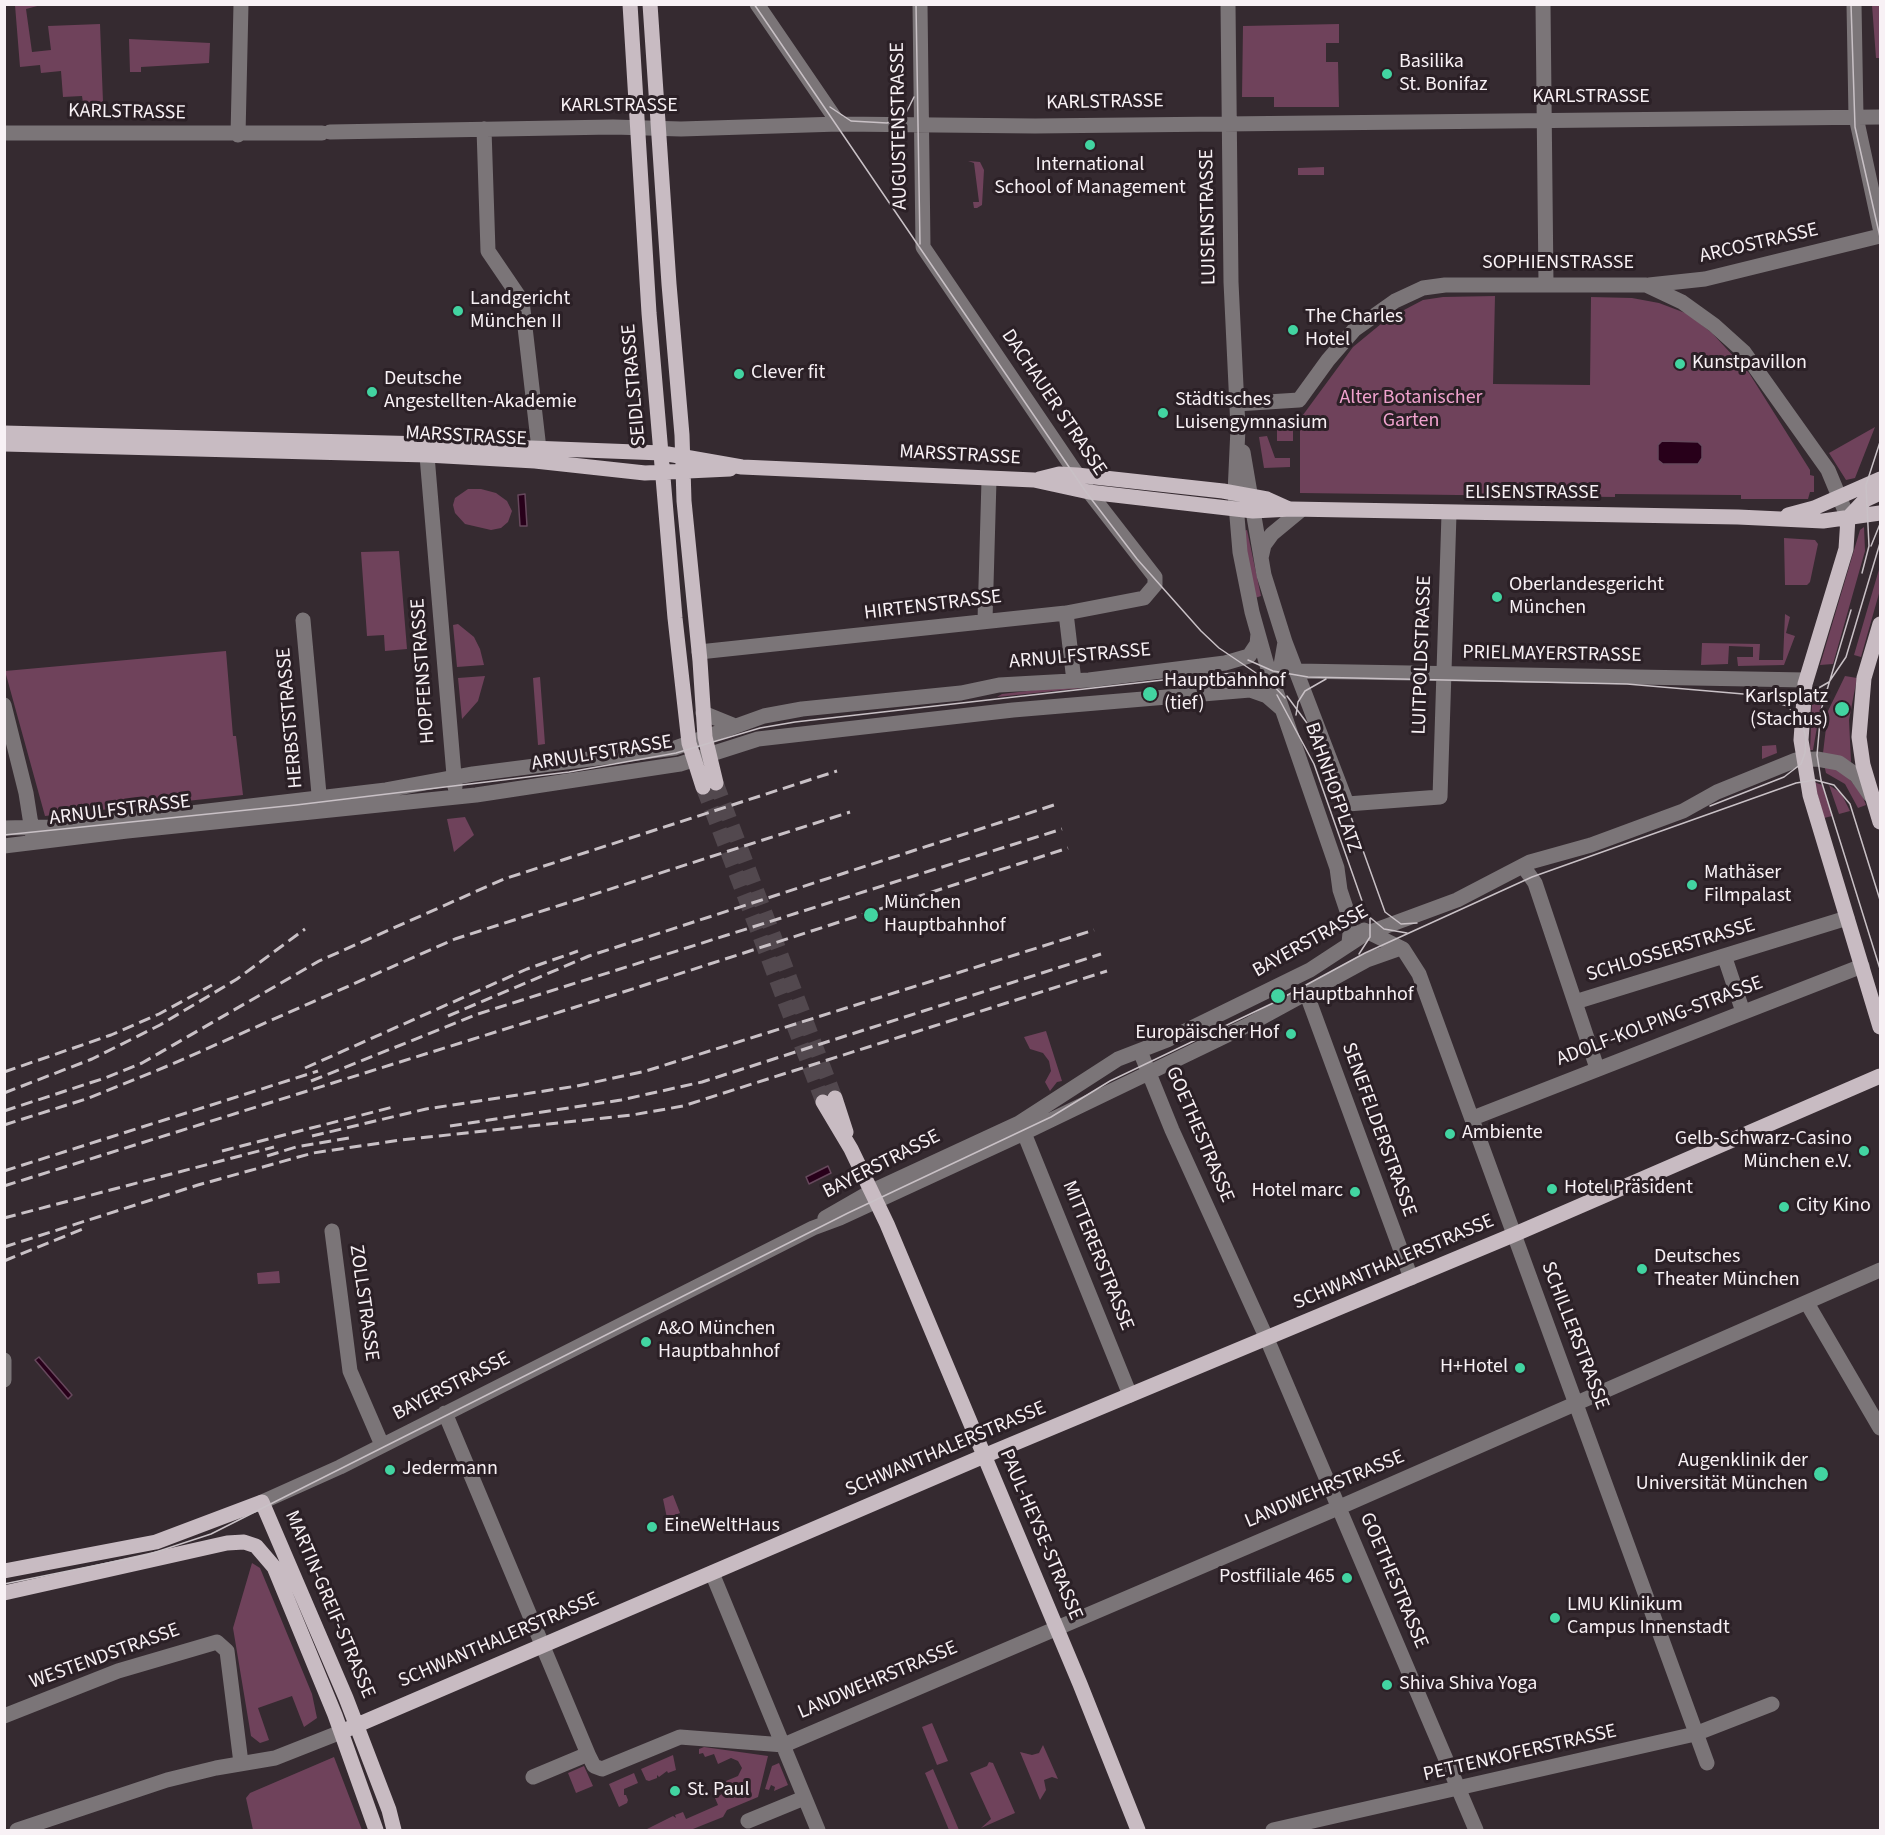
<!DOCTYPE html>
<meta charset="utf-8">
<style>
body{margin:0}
#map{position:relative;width:1885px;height:1835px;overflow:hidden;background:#352a30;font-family:"Source Sans 3",sans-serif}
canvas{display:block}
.frame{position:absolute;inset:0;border:6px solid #f8f1f5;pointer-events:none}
</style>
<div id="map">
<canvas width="1885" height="1835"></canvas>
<div class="frame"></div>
</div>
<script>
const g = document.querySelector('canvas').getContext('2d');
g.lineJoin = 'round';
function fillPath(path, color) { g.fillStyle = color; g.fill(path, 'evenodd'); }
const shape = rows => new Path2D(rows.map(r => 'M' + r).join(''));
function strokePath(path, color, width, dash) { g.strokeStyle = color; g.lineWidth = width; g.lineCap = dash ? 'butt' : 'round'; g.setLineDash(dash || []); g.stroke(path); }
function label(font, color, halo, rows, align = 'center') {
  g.font = font + ' "Source Sans 3",sans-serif'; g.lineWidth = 6; g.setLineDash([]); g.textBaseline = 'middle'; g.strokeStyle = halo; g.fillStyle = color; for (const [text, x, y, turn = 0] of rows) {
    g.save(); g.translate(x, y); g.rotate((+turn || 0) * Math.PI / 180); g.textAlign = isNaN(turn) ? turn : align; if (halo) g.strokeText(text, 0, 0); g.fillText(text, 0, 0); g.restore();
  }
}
fillPath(shape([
 [15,5,41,5,26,9,32,52,51,50,48,26,100,24,103,102,83,103,82,96,63,97,61,71,41,73,40,65,20,67],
 [1872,5,1880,5,1880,58,1876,58],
 [1339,24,1339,43,1326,43,1326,62,1338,62,1339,107,1274,107,1274,97,1242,97,1243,26],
 [129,39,210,43,209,63,141,67,141,72,130,72],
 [968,161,980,162,984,170,982,205,977,208,974,208,973,202,979,202,974,163],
 [1324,167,1324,175,1298,175,1298,168],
 [1495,296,1493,384,1590,385,1591,297,1632,298,1659,303,1688,314,1712,333,1749,373,1810,470,1810,475,1814,476,1814,492,1810,492,1808,499,1741,499,1741,495,1735,495,1615,494,1615,497,1300,493,1300,419,1353,347,1387,319,1423,300,1443,297],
 [1277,427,1293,427,1293,441,1277,441],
 [1875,427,1855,478,1846,480,1829,453],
 [1267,436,1275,458,1290,458,1290,467,1264,468,1259,437],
 [468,489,481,489,496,493,507,501,512,511,508,522,501,528,491,530,465,524,455,513,453,505,455,498],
 [1864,527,1865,551,1833,664,1820,665,1860,530],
 [1247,530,1261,596,1255,598,1243,531],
 [1784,538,1815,540,1818,544,1810,582,1807,585,1785,585],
 [399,551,407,649,385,651,384,635,367,636,361,552],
 [1880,566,1880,590,1861,657,1854,655],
 [1785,614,1790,617,1786,633,1795,636,1784,665,1738,666,1737,657,1753,657,1753,647,1729,646,1728,664,1701,665,1702,643,1760,644,1759,660,1783,660],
 [458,624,474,637,480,649,484,665,457,667,453,625],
 [226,651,233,736,236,736,243,795,45,816,5,671],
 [485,676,478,701,462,719,458,678],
 [1845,676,1857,678,1849,720,1851,762,1823,753,1828,711],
 [540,677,545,744,538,745,533,678],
 [1069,686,1083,688,997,697,1002,694],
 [1822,698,1813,750,1810,750,1812,703],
 [1776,745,1777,753,1762,759,1762,746],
 [1824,764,1844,772,1862,795,1866,805,1858,808,1845,784,1826,773],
 [1814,782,1822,785,1832,816,1824,818],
 [1829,785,1841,793,1850,811,1839,814],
 [465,817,474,835,454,852,447,819],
 [1046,1031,1062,1081,1057,1082,1050,1091,1045,1082,1051,1071,1049,1061,1043,1053,1030,1049,1024,1037],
 [279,1271,280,1283,258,1284,257,1273],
 [673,1495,680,1513,667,1518,663,1499],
 [252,1563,260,1568,312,1694,317,1718,304,1727,292,1696,258,1708,269,1740,260,1743,251,1736,233,1628],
 [932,1723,948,1761,937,1765,922,1727],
 [1043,1745,1058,1779,1052,1777,1044,1780,1046,1790,1040,1800,1020,1752,1032,1755,1039,1753],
 [704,1747,768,1756,758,1797,727,1810,723,1817,693,1829,645,1830,673,1816,676,1818,675,1815,683,1812,686,1819,718,1805,715,1798,724,1793,728,1786,726,1781,738,1776,742,1768,738,1761,731,1758,718,1764,714,1754,705,1757,703,1753,699,1754,699,1749],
 [673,1755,676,1770,668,1773,667,1771,659,1777,657,1775,657,1778,649,1781,646,1780,641,1769],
 [334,1757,362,1830,253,1830,246,1798,250,1793],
 [989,1762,993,1763,1015,1813,981,1828,991,1819,970,1773,987,1766],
 [779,1763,788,1785,774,1791,775,1787,771,1785,769,1790,765,1789,772,1766],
 [584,1766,593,1786,576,1793,568,1773],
 [933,1769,959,1830,949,1830,925,1773],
 [634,1773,638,1783,624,1789,624,1795,626,1795,628,1800,627,1803,619,1807,609,1784]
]), '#6f425b');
const water = shape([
 [1662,441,1698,442,1702,446,1702,458,1698,464,1663,464,1658,460,1658,445,1662,441],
 [525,494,527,526,520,526,518,495,525,494],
 [828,1166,831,1173,809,1184,806,1177,828,1166],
 [39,1357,72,1395,68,1399,35,1360,39,1357]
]);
fillPath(water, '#28001a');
strokePath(water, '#66485c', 1.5);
strokePath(shape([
 [716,783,835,1098],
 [703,787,823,1102]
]), '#52484e', 15, [15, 8]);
strokePath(shape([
 [757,4,839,124],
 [1228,4,1231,282,1238,428,1235,493,1240,552,1252,612,1266,662,1337,868,1340,890,1351,923,1349,943],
 [1543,4,1546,284],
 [1854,4,1856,117,1880,228],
 [484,129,488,251,522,301,539,449],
 [330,132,613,127,681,129,839,124,1035,126,1880,117],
 [4,133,322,133],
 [238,135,241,4],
 [1649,285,1705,279,1880,236],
 [1236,404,1299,400,1328,360,1354,330,1395,301,1423,288,1445,285,1646,285,1682,302,1714,325,1744,352,1828,470,1848,518],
 [426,444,455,787],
 [1243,452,1264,575,1285,642,1347,804,1440,797,1449,514],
 [1261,558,1264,545,1272,534,1301,510],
 [1066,613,1074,681],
 [303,620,320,805],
 [985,620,989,480],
 [699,652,1066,613,1144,598,1155,585,1155,577,1089,492,923,247,920,4],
 [1200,666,1207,675,1203,694],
 [1297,671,1806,680],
 [1266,683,1280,671,1285,642],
 [4,705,26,793,33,837],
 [703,713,735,726],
 [4,828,50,827,165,816,386,790,473,774,675,748,764,716,802,709,961,693,999,685,1089,680,1225,663,1249,656,1257,644,1258,634],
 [4,846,127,831,476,795,680,764,758,739,1013,710,1250,690,1267,696,1282,709],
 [1523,866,1535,883,1597,1068],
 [1364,930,1403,949,1419,974,1707,1763],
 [1725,958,1743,1012],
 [1307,995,1411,1278],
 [1575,1002,1847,918],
 [1140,1051,1172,1130,1267,1339,1476,1830],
 [1473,1118,1862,966],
 [1024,1133,1130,1395],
 [825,1218,872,1191,1019,1123,1118,1059,1167,1040,1310,970,1365,934,1457,900,1530,862,1591,845,1683,811,1717,792,1796,760,1817,759,1839,763,1856,775,1870,795],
 [332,1231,350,1371,382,1445],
 [1807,1303,1880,1428],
 [4,1360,4,1380],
 [445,1413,588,1754,594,1766,602,1769,680,1737,784,1745,1340,1507,1880,1270],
 [262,1502,340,1467,813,1228,840,1218,1024,1133,1248,1025,1367,960,1401,948],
 [712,1573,818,1830],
 [4,1716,118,1671,217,1642,227,1651,241,1763],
 [533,1777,588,1754],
 [748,1821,804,1798],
 [17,1830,167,1780,216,1768,275,1758,341,1732],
 [1273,1830,1695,1734,1772,1704]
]), '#7b7578', 15);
strokePath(shape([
 [630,4,649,313,675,618,689,743,703,787],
 [650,4,669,284,682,435,684,501,700,661,705,737,716,783],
 [4,433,426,444,662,453,742,467,1034,480,1089,492,1253,511,1291,509,1738,517,1823,521,1880,513],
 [4,444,427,455,535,461,645,473,730,469],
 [1039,479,1059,474,1077,475,1223,491,1267,499,1287,508],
 [1788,515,1814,508,1880,479],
 [1848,518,1846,549,1805,684,1801,740,1810,795,1880,1027],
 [1848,518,1865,500,1880,493],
 [1880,624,1864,678,1859,737,1863,765,1880,822],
 [835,1098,846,1132],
 [823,1102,851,1149,887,1224,1080,1684,1138,1830],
 [4,1571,156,1542,262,1502,346,1698,389,1810,394,1830],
 [4,1593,227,1543,244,1542,256,1546,274,1567,335,1715,376,1830],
 [341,1732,984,1456,1513,1235,1880,1076]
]), '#c8bbc2', 15);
strokePath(shape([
 [754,4,1086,492,1137,559,1201,631,1219,648,1256,673],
 [916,4,920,244],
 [1851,4,1855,127,1880,237],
 [830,107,851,121,887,123,905,115,914,97],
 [1871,546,1880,524],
 [1862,573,1869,546,1866,485,1880,442],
 [1851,610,1821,710,1817,755,1821,780,1880,969],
 [1248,660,1273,671,1308,677,1627,684,1790,698,1803,697,1829,682,1846,657,1880,543],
 [1277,695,1314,764,1367,915,1384,929,1407,933],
 [1287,696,1318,738,1331,761,1385,912,1401,924,1417,923],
 [1296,715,1298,702,1305,691,1326,679],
 [1710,806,1784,777,1801,764,1805,753,1806,738,1801,719,1787,706,1772,701],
 [4,835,296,805,569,772,676,753,760,728,795,722,1207,675,1236,673,1255,676,1272,684,1285,698],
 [1359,954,1370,937,1370,916],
 [4,1584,147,1555,211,1534,848,1213,1051,1117,1110,1081,1271,1004,1365,953,1532,877,1796,783,1815,780,1834,785,1850,804,1880,900]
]), '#c9c1c6', 1.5);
strokePath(shape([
 [448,1016,589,956,1054,805],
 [305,1068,527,969,578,951],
 [4,1072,111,1035,159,1014,212,985],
 [311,1081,478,1014,1062,829],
 [4,1093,92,1059,160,1025,237,979,305,929],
 [4,1111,105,1078,142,1063,319,961,504,879,837,771],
 [4,1125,89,1098,170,1065,455,939,850,812],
 [450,1126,621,1100,702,1082,1101,954],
 [312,1136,426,1109,577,1086,646,1071,1094,930],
 [222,1151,393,1107],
 [267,1156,296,1147,349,1138],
 [4,1171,318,1071],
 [4,1186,617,994,1068,848],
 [4,1218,274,1147],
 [4,1247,198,1185,313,1153,401,1140,632,1115,683,1106,1107,971],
 [4,1261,85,1228]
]), '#c9c1c6', 3, [12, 6]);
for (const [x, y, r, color] of [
 [1387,74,6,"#42d4a1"],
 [1090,145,6,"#42d4a1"],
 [458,311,6,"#42d4a1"],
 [1293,330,6,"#42d4a1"],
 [1680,364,6,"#42d4a1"],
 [739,374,6,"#42d4a1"],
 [372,392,6,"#42d4a1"],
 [1163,413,6,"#42d4a1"],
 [1497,597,6,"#42d4a1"],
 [1150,694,8,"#42d4a1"],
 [1842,709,8,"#42d4a1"],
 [1692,885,6,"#42d4a1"],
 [871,915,8,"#42d4a1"],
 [1278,996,8,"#42d4a1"],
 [1291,1034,6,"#42d4a1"],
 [1450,1134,6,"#42d4a1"],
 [1864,1151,6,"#42d4a1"],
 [1552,1189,6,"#42d4a1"],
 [1355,1192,6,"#42d4a1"],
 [1784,1207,6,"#42d4a1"],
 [1642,1269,6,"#42d4a1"],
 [646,1342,6,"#42d4a1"],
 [1520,1368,6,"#42d4a1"],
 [390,1470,6,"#42d4a1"],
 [1821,1474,8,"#42d4a1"],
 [652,1527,6,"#42d4a1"],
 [1347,1578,6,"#42d4a1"],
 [1555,1618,6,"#42d4a1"],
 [1387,1685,6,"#42d4a1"],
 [675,1791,6,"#42d4a1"]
]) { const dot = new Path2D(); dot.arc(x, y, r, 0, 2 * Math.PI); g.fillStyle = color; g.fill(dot); strokePath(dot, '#2b2026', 2); }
label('20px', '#f8f1f5', '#2b2026', [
 ["Basilika",1399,63],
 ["St. Bonifaz",1399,86],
 ["International",1090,166,"center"],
 ["School of Management",1090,189,"center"],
 ["Landgericht",470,300],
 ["München II",470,323],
 ["The Charles",1305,318],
 ["Hotel",1305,341],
 ["Kunstpavillon",1692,364],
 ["Clever fit",751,374],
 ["Deutsche",384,380],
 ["Angestellten-Akademie",384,403],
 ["Städtisches",1175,401],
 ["Luisengymnasium",1175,424],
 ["Oberlandesgericht",1509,586],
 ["München",1509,609],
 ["Hauptbahnhof",1164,682],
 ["(tief)",1164,705],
 ["Karlsplatz",1828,698,"right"],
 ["(Stachus)",1828,721,"right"],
 ["Mathäser",1704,874],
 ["Filmpalast",1704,897],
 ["München",884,904],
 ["Hauptbahnhof",884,927],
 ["Hauptbahnhof",1292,996],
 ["Europäischer Hof",1279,1034,"right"],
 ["Ambiente",1462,1134],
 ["Gelb-Schwarz-Casino",1852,1140,"right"],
 ["München e.V.",1852,1163,"right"],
 ["Hotel Präsident",1564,1189],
 ["Hotel marc",1343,1192,"right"],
 ["City Kino",1796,1207],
 ["Deutsches",1654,1258],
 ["Theater München",1654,1281],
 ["A&O München",658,1330],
 ["Hauptbahnhof",658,1353],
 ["H+Hotel",1508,1368,"right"],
 ["Augenklinik der",1808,1462,"right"],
 ["Universität München",1808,1485,"right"],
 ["Jedermann",402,1470],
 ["EineWeltHaus",664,1527],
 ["Postfiliale 465",1335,1578,"right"],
 ["LMU Klinikum",1567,1606],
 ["Campus Innenstadt",1567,1629],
 ["Shiva Shiva Yoga",1399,1685],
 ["St. Paul",687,1791]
], 'left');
label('20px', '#f8f1f5', '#2b2026', [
 ["KARLSTRASSE",1591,98],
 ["KARLSTRASSE",1105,103,-1],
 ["KARLSTRASSE",619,107],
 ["KARLSTRASSE",127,113,1],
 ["AUGUSTENSTRASSE",900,126,-91],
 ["LUISENSTRASSE",1209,217,-91],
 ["ARCOSTRASSE",1759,244,-13],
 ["SOPHIENSTRASSE",1558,264],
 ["SEIDLSTRASSE",635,385,-95],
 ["DACHAUER STRASSE",1053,403,56],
 ["MARSSTRASSE",466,437,3],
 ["MARSSTRASSE",960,456,3],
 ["ELISENSTRASSE",1532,494],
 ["HIRTENSTRASSE",933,606,-7],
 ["LUITPOLDSTRASSE",1423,655,-88],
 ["PRIELMAYERSTRASSE",1552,655,1],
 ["ARNULFSTRASSE",1080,657,-5],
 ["HOPFENSTRASSE",424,671,-94],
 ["HERBSTSTRASSE",291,718,-95],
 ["ARNULFSTRASSE",602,754,-9],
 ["BAHNHOFPLATZ",1332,788,71],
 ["ARNULFSTRASSE",120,811,-7],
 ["BAYERSTRASSE",1311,942,-29],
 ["SCHLOSSERSTRASSE",1671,951,-17],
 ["ADOLF-KOLPING-STRASSE",1660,1022,-21],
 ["SENEFELDERSTRASSE",1378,1130,70],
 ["GOETHESTRASSE",1199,1135,67],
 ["BAYERSTRASSE",882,1165,-27],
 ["MITTERERSTRASSE",1097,1256,68],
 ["SCHWANTHALERSTRASSE",1394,1263,-23],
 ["ZOLLSTRASSE",363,1303,82],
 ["SCHILLERSTRASSE",1574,1336,69],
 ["BAYERSTRASSE",452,1387,-27],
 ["SCHWANTHALERSTRASSE",946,1450,-23],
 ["LANDWEHRSTRASSE",1325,1490,-23],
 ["PAUL-HEYSE-STRASSE",1040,1535,67],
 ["GOETHESTRASSE",1393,1581,67],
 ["MARTIN-GREIF-STRASSE",329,1605,67],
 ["SCHWANTHALERSTRASSE",499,1641,-23],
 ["WESTENDSTRASSE",105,1657,-20],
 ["LANDWEHRSTRASSE",878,1681,-23],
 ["PETTENKOFERSTRASSE",1520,1754,-13]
]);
label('20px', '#f0a2ce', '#2b2026', [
 ["Alter Botanischer",1411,399],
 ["Garten",1411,422]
]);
</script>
